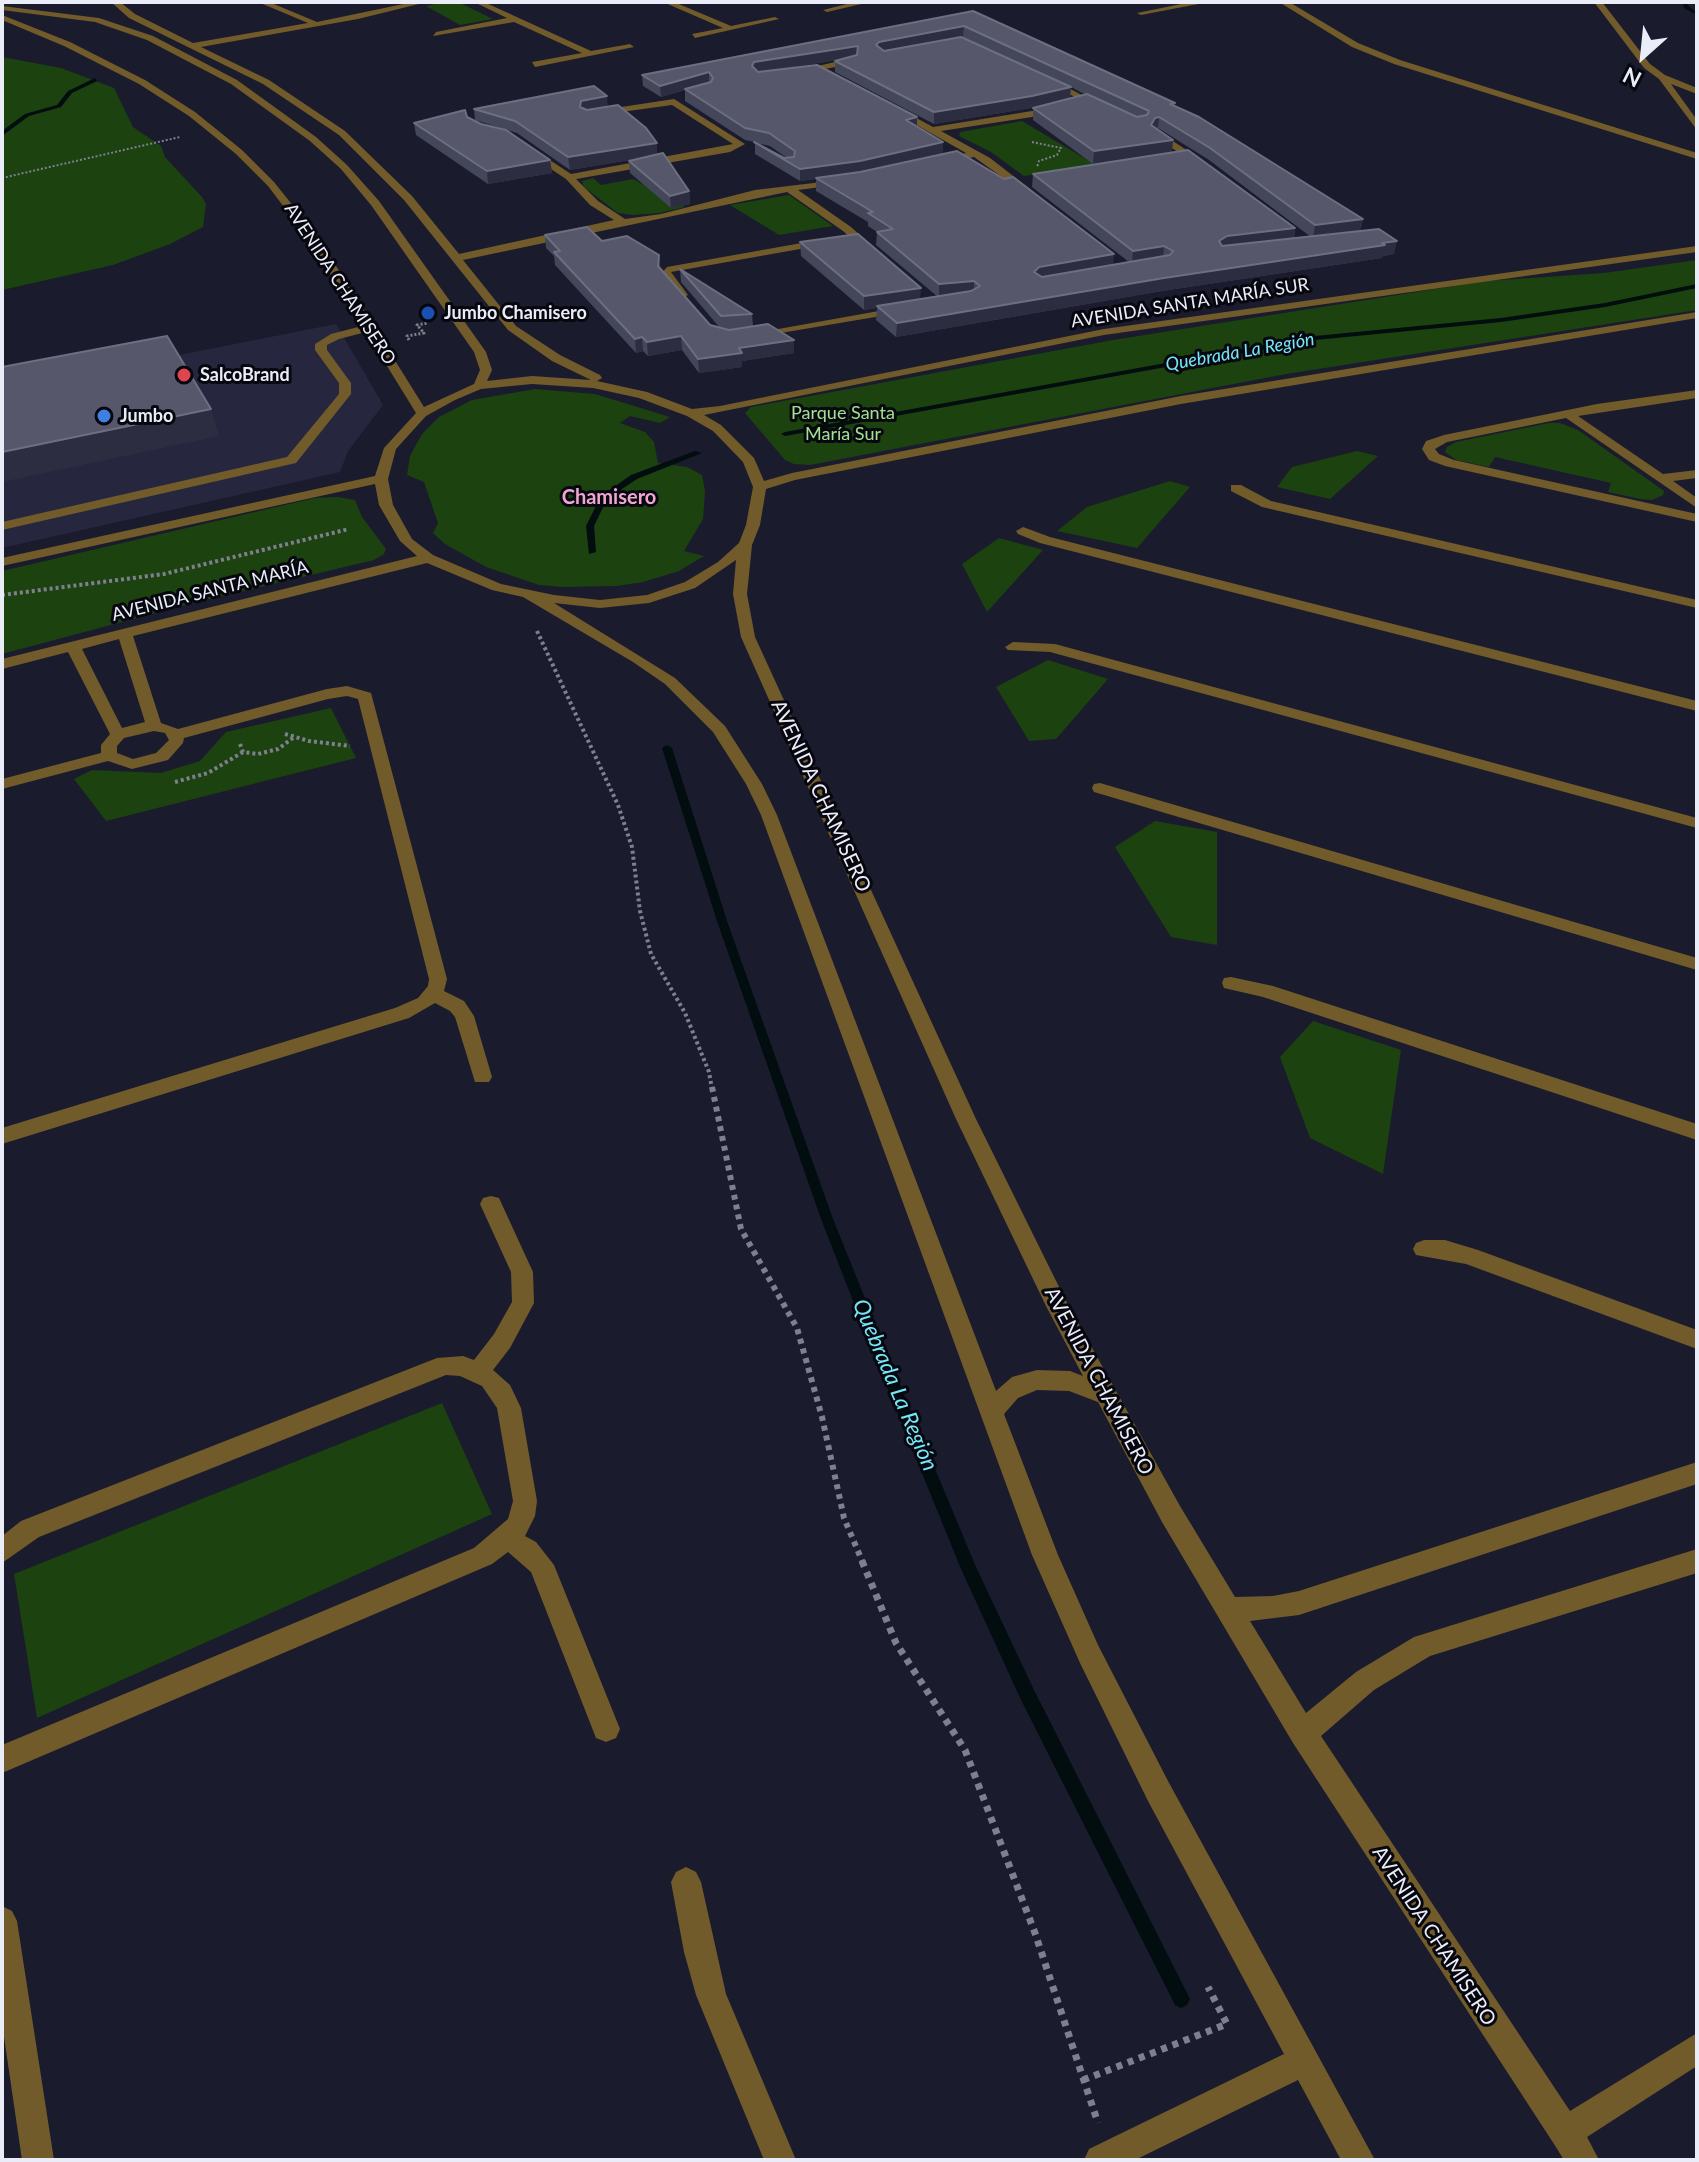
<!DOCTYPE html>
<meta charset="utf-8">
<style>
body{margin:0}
#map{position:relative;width:1699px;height:2162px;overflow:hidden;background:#1b1b2e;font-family:Lato,sans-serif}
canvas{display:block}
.frame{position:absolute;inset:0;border:4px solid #eaecf8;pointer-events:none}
.north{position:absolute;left:1603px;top:16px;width:80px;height:80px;-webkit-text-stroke:6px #07070f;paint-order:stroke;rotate:207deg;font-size:22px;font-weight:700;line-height:32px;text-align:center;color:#eaecf8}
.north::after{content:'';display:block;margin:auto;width:28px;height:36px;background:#eaecf8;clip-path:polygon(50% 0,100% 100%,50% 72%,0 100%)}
</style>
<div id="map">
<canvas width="1699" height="2162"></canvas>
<div class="frame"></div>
<div class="north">N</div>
</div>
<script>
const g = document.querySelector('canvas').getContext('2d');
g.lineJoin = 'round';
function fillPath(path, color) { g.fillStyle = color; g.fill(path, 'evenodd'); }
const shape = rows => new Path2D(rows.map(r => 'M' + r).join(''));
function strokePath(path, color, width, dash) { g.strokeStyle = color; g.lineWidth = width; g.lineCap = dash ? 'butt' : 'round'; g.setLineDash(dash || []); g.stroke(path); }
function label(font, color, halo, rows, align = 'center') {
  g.font = font + ' Lato,sans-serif'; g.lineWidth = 6; g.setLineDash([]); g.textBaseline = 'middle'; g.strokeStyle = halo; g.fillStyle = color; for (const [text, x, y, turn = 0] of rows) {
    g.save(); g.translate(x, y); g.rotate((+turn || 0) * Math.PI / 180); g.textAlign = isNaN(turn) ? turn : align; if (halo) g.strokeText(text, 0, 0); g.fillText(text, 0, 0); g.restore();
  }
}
fillPath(shape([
 [336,324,383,405,348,451,340,472,2,548,2,390]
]), '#26263e');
fillPath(shape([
 [443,2,458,2,493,19,460,25,426,6],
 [2,57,61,68,114,88,133,127,161,146,165,157,202,197,206,204,203,227,170,244,113,265,2,290],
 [1022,121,1096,165,1024,176,991,152,959,136,960,132],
 [593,178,601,185,633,179,685,207,660,213,633,215,618,213,584,187,582,181],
 [789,195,833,226,779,235,730,205],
 [1697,260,1697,310,1286,374,810,465,794,464,785,460,745,413,751,407,1113,340,1486,281,1604,273],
 [535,389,595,394,670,417,660,423,630,416,620,423,645,432,654,442,658,463,687,467,702,475,705,491,703,519,684,551,704,556,679,571,643,582,617,586,563,587,539,585,486,567,445,544,433,533,438,523,424,482,407,475,410,456,422,434,439,417,472,400],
 [1549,423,1560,423,1578,430,1664,491,1663,495,1652,500,1640,499,1608,492,1611,483,1495,457,1489,467,1456,460,1445,452,1447,447,1456,442],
 [1357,451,1378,456,1330,499,1277,487,1292,467],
 [1170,481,1190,487,1137,548,1057,531,1087,507],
 [338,497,355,500,362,517,386,549,384,554,374,560,193,603,2,654,2,571,315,498],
 [999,538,1043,550,987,612,962,564],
 [1048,660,1108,679,1056,739,1029,741,996,687],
 [331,708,356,758,106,821,74,779,92,770,161,773,200,761,226,732],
 [1155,821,1217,832,1217,945,1171,937,1115,847],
 [1313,1021,1401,1050,1383,1174,1310,1138,1280,1057],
 [442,1403,492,1514,37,1718,14,1574]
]), '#1c420f');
fillPath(shape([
 [1683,2,1687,2,1688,6,1697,12,1697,15,1684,8,1683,2],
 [95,78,97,81,72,93,61,107,29,116,2,136,2,131,25,114,57,105,68,91,95,78],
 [1697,284,1697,288,1605,307,1501,322,1315,340,785,436,781,434,785,432,1315,336,1501,318,1605,303,1697,284],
 [695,451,702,453,637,479,607,499,594,526,596,552,589,554,586,526,601,496,631,475,695,451],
 [667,745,672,748,727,921,833,1219,896,1375,976,1567,1034,1690,1187,1993,1190,1999,1187,2005,1181,2008,1175,2005,1022,1702,961,1569,882,1375,821,1219,717,921,662,748,667,745]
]), '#020d0f');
strokePath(shape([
 [1032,142,1061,148,1057,155,1039,161,1037,167],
 [2,178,180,137]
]), '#7f808f', 2, [2, 2]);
strokePath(shape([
 [409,340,407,336,424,333,417,325,428,323]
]), '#7f808f', 3, [2, 2]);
strokePath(shape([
 [2,595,164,574,349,529],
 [537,631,618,805,632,847,640,911,651,954,685,1013,709,1072,712,1089],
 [285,734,309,741,350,746],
 [240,744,243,752,258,754,278,749,293,738],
 [175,782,208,773,243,752]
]), '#7f808f', 4, [3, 3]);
strokePath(shape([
 [712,1087,741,1229,797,1328,822,1417,844,1518,863,1563]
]), '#7f808f', 6, [5, 5]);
strokePath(shape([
 [862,1561,896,1643,965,1750,1035,1933,1098,2123],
 [1083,2080,1227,2024,1208,1987]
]), '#7f808f', 7, [6, 6]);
fillPath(shape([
 [111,2,120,2,135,14,193,43,308,23,258,2,269,2,317,22,413,2,427,2,358,19,201,47,269,80,345,131,412,196,459,254,614,220,590,205,566,179,527,153,527,149,533,149,571,174,733,144,672,105,592,116,595,111,674,99,745,144,730,152,576,179,598,201,625,219,661,214,755,190,847,179,844,184,798,190,851,227,877,250,877,254,869,254,843,231,787,192,463,260,516,326,560,355,600,375,602,378,597,381,647,392,692,409,720,406,1104,329,1697,246,1697,252,1104,335,704,415,721,425,754,458,764,481,792,473,1181,396,1697,312,1697,318,1181,404,795,480,766,489,760,525,752,545,747,594,755,637,976,1119,1066,1301,1180,1506,1235,1597,1273,1596,1299,1591,1697,1462,1697,1484,1299,1615,1250,1621,1306,1713,1356,1672,1414,1637,1697,1549,1697,1573,1430,1656,1374,1690,1321,1736,1570,2111,1697,2033,1697,2066,1587,2137,1599,2160,1564,2160,1554,2144,1293,1743,1162,1522,1098,1402,1069,1391,1037,1390,1018,1398,1004,1414,1058,1555,1098,1645,1168,1781,1375,2160,1341,2160,1298,2080,1135,2160,1084,2160,1089,2149,1284,2054,1148,1801,1080,1663,1032,1555,761,815,746,784,713,732,665,684,633,662,523,597,492,590,427,563,133,636,161,723,178,729,327,689,347,686,371,693,447,979,444,991,464,1001,474,1016,492,1077,489,1082,475,1082,455,1017,450,1011,435,1003,409,1018,2,1144,2,1128,395,1008,418,998,428,986,429,979,358,699,347,696,328,699,184,738,183,743,168,760,132,769,108,761,2,789,2,779,101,753,101,745,110,734,68,652,2,669,2,659,417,556,400,541,379,505,375,484,2,566,2,558,375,476,384,448,416,413,366,332,339,339,327,345,327,350,351,383,351,394,296,463,2,530,2,522,287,457,339,394,339,383,315,350,315,344,331,334,362,326,309,240,268,186,236,154,189,116,139,84,64,46,2,20,2,15,70,42,145,80,195,112,242,150,274,182,318,237,424,407,474,384,480,370,474,352,371,205,341,169,310,141,231,84,147,40,95,22,2,10,2,6,99,18,153,36,237,80,316,137,347,165,379,201,486,352,492,370,487,381,532,376,591,380,552,361,508,330,404,200,339,135,263,84,129,18,111,2],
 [532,384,593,388,639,398,687,416,713,431,743,462,753,487,746,525,739,543,718,562,685,582,647,595,600,600,554,595,501,584,433,555,412,539,393,505,388,479,396,449,426,416,455,400,481,389,532,384],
 [736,560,733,594,741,637,956,1119,1046,1306,1083,1376,1070,1371,1037,1370,1012,1377,996,1391,777,815,762,784,725,726,675,678,554,603,600,608,649,603,695,588,736,560],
 [119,639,145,722,122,728,82,649,119,639],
 [154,731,165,733,169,740,156,753,133,759,117,753,117,746,124,738,154,731],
 [474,2,484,2,591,51,630,44,634,47,535,67,532,62,582,53,514,22,433,36,436,32,507,18,474,2],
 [663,2,674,2,731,26,775,17,779,19,695,38,692,34,723,28,663,2],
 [855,2,870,2,827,12,823,10,855,2],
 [1191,2,1209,2,1141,15,1137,13,1191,2],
 [1279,2,1289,2,1358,43,1400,60,1697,153,1697,159,1394,64,1352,47,1279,2],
 [1594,2,1602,2,1650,64,1665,75,1697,88,1697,94,1671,84,1697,120,1697,130,1659,79,1644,68,1594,2],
 [853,58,856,63,799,74,795,71,853,58],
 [1048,77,1091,100,1032,117,941,131,990,158,1034,192,1035,194,1030,197,974,157,939,164,939,160,966,153,890,110,898,108,933,127,1032,111,1079,99,1045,82,1048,77],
 [1156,131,1159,132,1208,164,1200,166,1153,136,1156,131],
 [824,239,828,240,828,244,671,272,688,295,682,298,660,275,667,267,824,239],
 [901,307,905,308,905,312,751,338,745,335,901,307],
 [1697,390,1697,398,1578,416,1663,474,1697,470,1697,478,1673,481,1697,498,1697,508,1566,418,1447,442,1435,449,1439,454,1454,460,1697,514,1697,522,1445,466,1429,460,1422,449,1426,441,1444,435,1597,404,1697,390],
 [1231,485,1241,485,1271,501,1697,600,1697,608,1262,507,1231,491,1231,485],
 [1023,527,1050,537,1697,701,1697,711,1040,543,1018,534,1016,531,1023,527],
 [1013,642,1055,644,1697,818,1697,828,1050,652,1008,650,1005,647,1013,642],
 [1100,783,1697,958,1697,970,1094,792,1092,788,1094,784,1100,783],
 [1231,977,1273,986,1697,1124,1697,1140,1263,997,1224,988,1222,983,1224,978,1231,977],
 [491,1196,499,1198,533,1272,534,1303,510,1348,493,1370,510,1385,521,1408,537,1501,535,1516,525,1536,536,1542,554,1565,620,1729,616,1738,606,1742,596,1738,531,1572,508,1552,492,1564,2,1773,2,1745,474,1548,508,1519,513,1501,497,1408,482,1386,460,1376,446,1375,39,1537,2,1563,2,1536,21,1521,437,1358,463,1356,474,1360,494,1334,512,1302,511,1272,480,1204,483,1198,491,1196],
 [1424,1240,1445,1240,1478,1250,1697,1330,1697,1349,1466,1264,1416,1255,1413,1249,1416,1243,1424,1240],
 [686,1867,696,1872,701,1882,726,1994,796,2160,764,2160,696,1995,684,1952,671,1882,676,1872,686,1867],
 [2,1906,12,1911,17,1921,54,2160,22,2160,2,2023,2,1906]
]), '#715b2a');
fillPath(shape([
 [973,11,1175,103,1175,106,1363,219,1360,231,1394,254,1383,256,1382,258,1162,291,896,337,876,320,877,308,864,310,801,256,800,242,920,300,938,297,876,245,877,232,868,226,868,222,816,191,816,179,800,181,755,154,755,142,745,140,685,101,685,90,661,97,643,86,642,75],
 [837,60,835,61,835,72,934,124,1031,108,1070,98,1071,87,1086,95,1033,108,1033,120,1093,164,1172,152,1158,128,1209,160,1311,237,1294,239,1295,228,1033,174,1032,187,1129,262,1113,265,943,154,943,142,917,126,758,72],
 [756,143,770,146,787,158,784,158],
 [608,107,657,143,657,154,689,191,690,204,671,208,630,173,629,161,647,157,570,170,517,133,475,120,474,109],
 [467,117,550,160,552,173,488,184,416,135,414,123],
 [545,235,602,241,659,255,660,268,710,325,720,328,681,282,680,269,752,314,753,326,794,340,794,353,742,361,742,367,699,373,682,350,648,356,643,351,636,353,555,265,554,256,546,248]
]), '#444659');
fillPath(shape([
 [964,26,963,37,878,53,876,45,879,42],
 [858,46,858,57,754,73,752,66,754,62],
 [709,72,709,83,661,97,660,86],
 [1071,87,1070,98,1031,108,934,124,934,112],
 [607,96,608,108,582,113,580,107,581,101],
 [917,117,917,129,906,120],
 [1159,117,1158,128,1151,125,1155,118],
 [1173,140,1172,152,1093,164,1094,151],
 [943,142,943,154,859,173,800,181,800,169],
 [657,143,657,155,570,170,568,157],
 [550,160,552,173,488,184,487,171],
 [689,191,690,204,671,208,670,196],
 [1363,219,1360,232,1313,238,1315,225],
 [1295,228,1293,241,1217,254,1219,241,1227,236],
 [1397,241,1394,254,1383,256,1382,258,1162,291,896,337,897,323,1164,278],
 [1164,246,1163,259,1132,264,1133,251],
 [1114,254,1113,267,1038,280,1034,272,1039,267],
 [974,281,974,294,939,298,939,284],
 [921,288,920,301,864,310,864,296],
 [681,336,682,350,648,356,647,342],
 [642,337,643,351,636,353,635,339],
 [794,340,794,353,742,361,742,367,699,373,698,359,739,348],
 [211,409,219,436,2,482,2,452]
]), '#2c2d41');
const building = shape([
 [973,11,1175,103,1170,104,1199,117,1363,219,1315,225,1210,148,1159,117,1155,118,1151,125,1173,140,1094,151,1033,108,1087,94,1137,117,1147,115,1149,111,964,26,879,42,876,45,884,51,961,37,1071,87,1032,96,934,112,835,61,857,55,858,46,754,62,752,66,758,72,817,65,917,117,906,120,943,142,860,161,800,169,754,142,784,158,794,157,795,151,769,133,745,128,685,89,711,82,713,78,709,72,660,86,642,75,973,11],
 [594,86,607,96,581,101,580,107,587,110,618,105,646,128,657,143,568,157,515,121,474,109,594,86],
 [465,110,467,117,481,124,506,130,550,160,487,171,414,123,465,110],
 [1188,150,1295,228,1227,236,1219,241,1222,246,1379,229,1397,241,1382,243,1385,245,1164,278,897,323,877,306,971,291,980,286,974,281,939,284,877,232,893,229,868,213,873,212,816,178,860,172,957,151,1004,179,1013,177,1114,254,1039,267,1034,272,1042,277,1170,255,1173,251,1164,246,1133,251,1033,174,1188,150],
 [663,153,689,191,670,196,629,161,663,153],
 [587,227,602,241,627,236,659,255,658,266,710,325,729,330,768,324,794,340,739,348,742,353,698,359,681,336,647,342,642,337,635,339,554,252,560,251,545,235,587,227],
 [858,234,921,288,864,296,800,242,858,234],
 [680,269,752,314,721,316,680,269],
 [167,336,211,409,2,452,2,367,167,336]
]);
fillPath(building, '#56576a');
strokePath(building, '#6d6f80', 2);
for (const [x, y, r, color] of [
 [428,313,8,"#1a4fb4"],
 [184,375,8,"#e0444e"],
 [104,416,8,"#3f7fe0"]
]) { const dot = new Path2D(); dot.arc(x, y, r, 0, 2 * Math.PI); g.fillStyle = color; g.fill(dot); strokePath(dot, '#07070f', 3); }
label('18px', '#eaecf8', '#07070f', [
 ["AVENIDA CHAMISERO",340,284,57],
 ["AVENIDA SANTA MARÍA SUR",1190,303,-9],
 ["AVENIDA SANTA MARÍA",210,591,-14]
]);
label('bold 18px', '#eaecf8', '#07070f', [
 ["Jumbo Chamisero",444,313],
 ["SalcoBrand",200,375],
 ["Jumbo",120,416]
], 'left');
label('italic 18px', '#75e7f7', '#07070f', [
 ["Quebrada La Región",1240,352,-10]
]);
label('18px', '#a0e28e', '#07070f', [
 ["Parque Santa",843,413],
 ["María Sur",843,434]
]);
label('bold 20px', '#efa7d0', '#07070f', [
 ["Chamisero",609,498]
]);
label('20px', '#eaecf8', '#07070f', [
 ["AVENIDA CHAMISERO",821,796,65],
 ["AVENIDA CHAMISERO",1099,1381,62],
 ["AVENIDA CHAMISERO",1434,1936,57]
]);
label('italic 22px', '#75e7f7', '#07070f', [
 ["Quebrada La Región",895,1385,67]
]);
</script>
